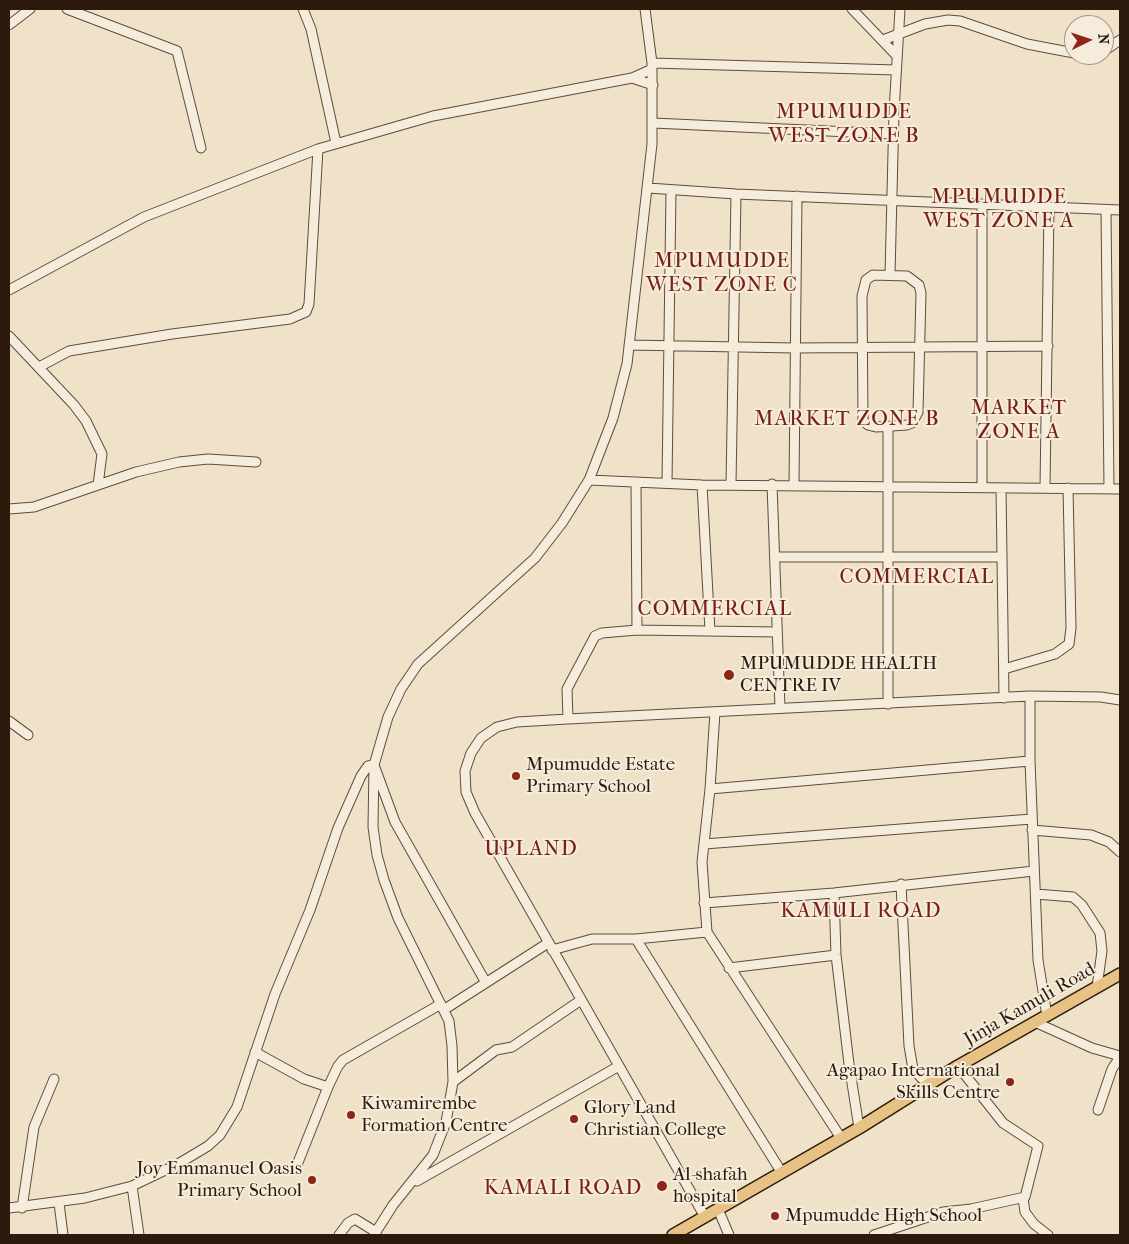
<!DOCTYPE html>
<style>
body{margin:0}
#map{position:relative;width:1129px;height:1244px;overflow:hidden;background:#f0e2c8;font-family:"IM FELL French Canon",serif}
canvas{display:block}
.frame{position:absolute;inset:0;border:10px solid #2c1b0d;pointer-events:none}
.north{position:absolute;left:1064px;top:15px;width:50px;height:50px;box-sizing:border-box;background:#f5ecdb;border:1px solid #a59889;border-radius:50%;rotate:86deg;font-size:14px;font-weight:700;line-height:20px;text-align:center;color:#2c1b0d}
.north::after{content:'';display:block;margin:auto;width:18px;height:22px;background:#8f2418;clip-path:polygon(50% 0,100% 100%,50% 72%,0 100%)}
</style>
<div id="map">
<canvas width="1129" height="1244"></canvas>
<div class="frame"></div>
<div class="north">N</div>
</div>
<script>
const g = document.querySelector('canvas').getContext('2d');
g.lineJoin = 'round';
const shape = rows => new Path2D(rows.map(r => 'M' + r).join(''));
function strokePath(path, color, width, dash) { g.strokeStyle = color; g.lineWidth = width; g.lineCap = dash ? 'butt' : 'round'; g.setLineDash(dash || []); g.stroke(path); }
function label(font, color, halo, rows, align = 'center') {
  g.font = font + ' "IM FELL French Canon",serif'; g.lineWidth = 4; g.setLineDash([]); g.textBaseline = 'middle'; g.strokeStyle = halo; g.fillStyle = color; for (const [text, x, y, turn = 0] of rows) {
    g.save(); g.translate(x, y); g.rotate((+turn || 0) * Math.PI / 180); g.textAlign = isNaN(turn) ? turn : align; if (halo) g.strokeText(text, 0, 0); g.fillText(text, 0, 0); g.restore();
  }
}
const minor = shape([
 [67,9,177,51,201,148],
 [303,9,311,29,336,143],
 [852,9,896,55],
 [9,25,30,9],
 [883,40,925,24,948,20,960,21,1027,44,1074,53],
 [1104,51,1120,40],
 [652,63,896,70],
 [632,78,653,85],
 [653,123,893,134],
 [648,188,736,194,1120,210],
 [1106,210,1109,489],
 [873,275,907,276,919,285,921,293,918,412,912,423,907,425,876,427,868,425,863,421,862,296,866,280,873,275],
 [890,275,894,112,900,9],
 [9,290,144,217,318,149,433,116,632,78,652,69],
 [9,336,74,405,86,421,102,454,98,485],
 [629,345,795,348,1048,346],
 [39,367,69,351,172,334,290,319,306,312,309,304,318,149],
 [589,480,702,485,1120,489],
 [636,482,637,630],
 [667,483,671,190],
 [731,484,736,194],
 [772,484,780,708],
 [794,484,797,196],
 [702,485,710,631],
 [982,487,982,204],
 [1001,488,1004,698],
 [1045,488,1049,208],
 [9,509,34,507,136,472,179,462,208,459,256,462],
 [775,557,1000,557],
 [1004,669,1055,654,1069,644,1071,628,1068,488],
 [1030,696,1030,761,1038,960,1047,1016],
 [888,704,888,427],
 [715,712,710,789,702,862,707,932,841,1138],
 [568,719,567,689,595,636,602,633,637,630,777,632],
 [9,721,28,735],
 [710,789,1030,761],
 [1032,830,1091,835,1109,842,1120,852],
 [704,844,1032,819],
 [901,884,909,1046,913,1069,927,1084],
 [834,893,836,955,849,1064,859,1128],
 [1036,894,1073,897,1082,905,1100,933,1102,951,1097,987],
 [704,903,834,893,1034,871],
 [636,939,782,1173],
 [552,950,592,939,636,939,707,932],
 [729,968,836,955],
 [445,1009,548,943],
 [1037,1023,1092,1048,1120,1056],
 [255,1052,304,1079,328,1087],
 [453,1082,496,1050,512,1047,581,1000],
 [1098,1110,1112,1069,1120,1057],
 [295,1170,328,1087,338,1066,343,1060,441,1004],
 [417,1181,619,1066],
 [132,1186,139,1235],
 [1023,1198,1025,1212,1034,1224,1048,1235],
 [59,1203,63,1235],
 [9,1208,85,1198,132,1186,178,1164,208,1146,220,1135,237,1107,275,994,310,910,338,828,361,776,368,766,374,765,395,822,485,981],
 [22,1208,34,1127,54,1079],
 [718,1209,729,1235],
 [705,1217,475,813,466,792,465,771,471,753,481,738,497,727,517,722,568,719,1030,696,1101,697,1120,700],
 [339,1235,348,1223,355,1219,376,1232],
 [374,1235,393,1205,433,1155,446,1122,453,1082,452,1046,449,1021,398,918,384,880,377,855,373,827,374,765,388,717,401,689,418,664,535,558,562,523,589,480,613,418,627,364,652,144,652,63,645,9],
 [874,1235,943,1212,971,1209,1025,1197,1038,1146,1003,1123,958,1066]
]);
const major = shape([
 [673,1235,859,1128,958,1066,1120,974]
]);
strokePath(minor, '#5d4d3c', 11);
strokePath(major, '#2c1b0d', 14);
strokePath(minor, '#f5ecdb', 9);
strokePath(major, '#e8c184', 11);
for (const [x, y, r, color] of [
 [729,675,6,"#8f2418"],
 [516,776,5,"#8f2418"],
 [1010,1082,5,"#8f2418"],
 [351,1115,5,"#8f2418"],
 [574,1119,5,"#8f2418"],
 [312,1180,5,"#8f2418"],
 [662,1186,6,"#8f2418"],
 [775,1216,5,"#8f2418"]
]) { const dot = new Path2D(); dot.arc(x, y, r, 0, 2 * Math.PI); g.fillStyle = color; g.fill(dot); strokePath(dot, '#f5ecdb', 2); }
label('19px', '#2c1b0d', '#f5ecdb', [
 ["MPUMUDDE HEALTH",740,664],
 ["CENTRE IV",740,686],
 ["Mpumudde Estate",526,765],
 ["Primary School",526,787],
 ["Agapao International",1000,1071,"right"],
 ["Skills Centre",1000,1093,"right"],
 ["Kiwamirembe",361,1104],
 ["Formation Centre",361,1126],
 ["Glory Land",584,1108],
 ["Christian College",584,1130],
 ["Joy Emmanuel Oasis",302,1169,"right"],
 ["Primary School",302,1191,"right"],
 ["Al-shafah",673,1175],
 ["hospital",673,1197],
 ["Mpumudde High School",785,1216]
], 'left');
label('19px', '#2c1b0d', '#f5ecdb', [
 ["Jinja Kamuli Road",1030,1005,-30]
]);
g.letterSpacing = '1px';
label('21px', '#7a1f14', '#f5ecdb', [
 ["MPUMUDDE",844,113],
 ["WEST ZONE B",844,137],
 ["MPUMUDDE",999,198],
 ["WEST ZONE A",999,222],
 ["MPUMUDDE",722,262],
 ["WEST ZONE C",722,286],
 ["MARKET",1019,409],
 ["ZONE A",1019,433],
 ["MARKET ZONE B",847,420],
 ["COMMERCIAL",917,578],
 ["COMMERCIAL",715,610],
 ["UPLAND",531,850],
 ["KAMULI ROAD",861,912],
 ["KAMALI ROAD",563,1189]
]);
g.letterSpacing = '0px';
</script>
